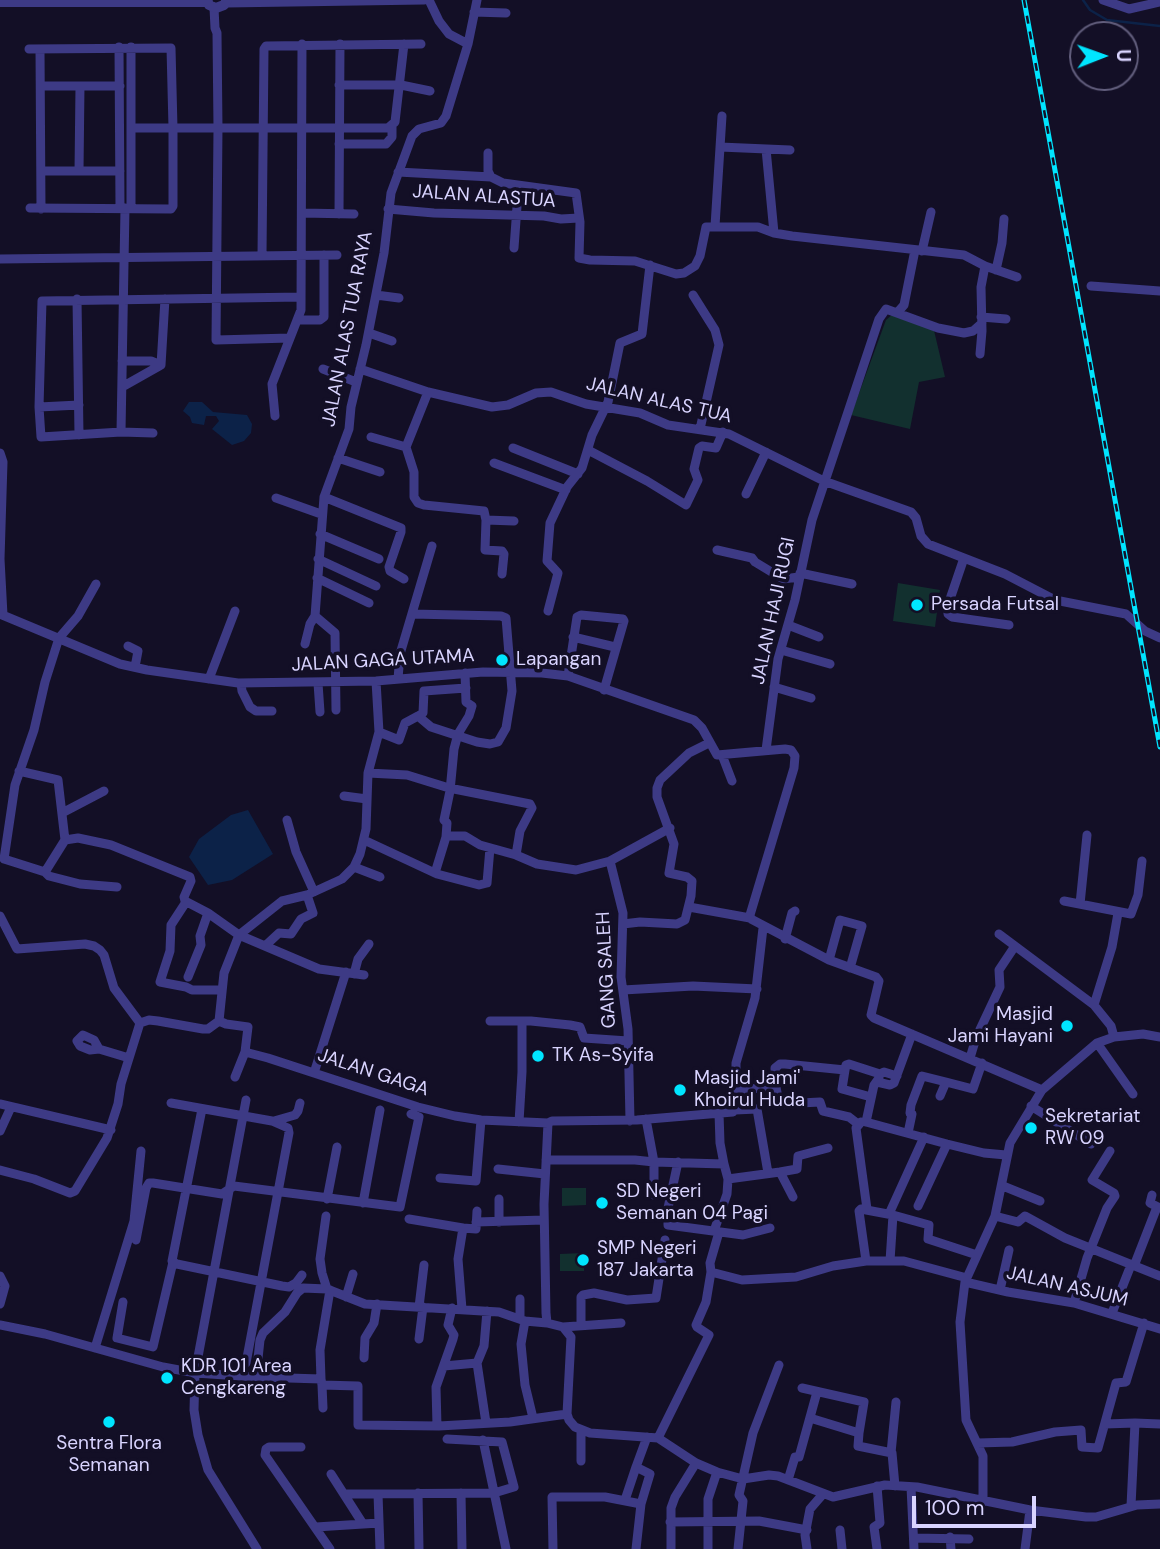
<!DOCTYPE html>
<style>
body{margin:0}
#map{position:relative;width:1160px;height:1549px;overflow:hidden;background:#130f26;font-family:"DM Sans",sans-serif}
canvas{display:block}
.north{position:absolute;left:1069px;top:21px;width:70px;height:70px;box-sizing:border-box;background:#130f26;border:2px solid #625e7d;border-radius:50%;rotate:89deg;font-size:19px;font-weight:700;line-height:28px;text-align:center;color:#d9d4ff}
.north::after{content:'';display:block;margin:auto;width:24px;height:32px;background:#00e5ff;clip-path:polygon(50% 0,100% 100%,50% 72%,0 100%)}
.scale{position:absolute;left:912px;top:1496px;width:124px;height:32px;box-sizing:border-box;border:4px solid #d9d4ff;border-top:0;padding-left:9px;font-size:21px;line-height:24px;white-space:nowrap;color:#d9d4ff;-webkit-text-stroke:5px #130f26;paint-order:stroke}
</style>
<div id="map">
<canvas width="1160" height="1549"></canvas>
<div class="north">U</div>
<div class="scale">100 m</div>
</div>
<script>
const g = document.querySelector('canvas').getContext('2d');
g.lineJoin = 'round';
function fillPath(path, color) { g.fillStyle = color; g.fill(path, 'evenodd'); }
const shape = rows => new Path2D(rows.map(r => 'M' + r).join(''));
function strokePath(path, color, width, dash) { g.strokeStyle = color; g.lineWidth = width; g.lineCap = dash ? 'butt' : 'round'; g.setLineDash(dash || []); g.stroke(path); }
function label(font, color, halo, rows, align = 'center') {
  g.font = font + ' "DM Sans",sans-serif'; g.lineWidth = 7; g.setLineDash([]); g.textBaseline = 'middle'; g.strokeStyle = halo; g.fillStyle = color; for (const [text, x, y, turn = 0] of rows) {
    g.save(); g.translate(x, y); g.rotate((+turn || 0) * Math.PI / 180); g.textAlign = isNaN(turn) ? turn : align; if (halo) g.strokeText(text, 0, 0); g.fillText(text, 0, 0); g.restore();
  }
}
fillPath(shape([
 [893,314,932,322,945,377,919,382,910,429,851,415,886,320],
 [898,583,940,590,935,627,893,621],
 [562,1188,586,1188,586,1205,562,1206],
 [584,1253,584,1271,560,1271,560,1254]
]), '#12302f');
fillPath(shape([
 [189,402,202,402,213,412,247,415,252,424,251,433,244,441,232,445,212,429,219,421,216,416,206,416,204,425,192,423,190,417,183,411],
 [248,810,273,854,232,880,208,885,189,857,199,839,231,815]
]), '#0c2248');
strokePath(shape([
 [1083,0,1090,10,1107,20,1160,26]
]), '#0c2248', 2.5);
strokePath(shape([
 [429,0,439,21,449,34,468,44],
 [1103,0,1129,9,1160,2],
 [226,3,424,0],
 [214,8,215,28,217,33,218,128,216,340,290,338],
 [474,12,506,13],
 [119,47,120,208],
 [131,47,131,208],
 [29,49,171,48,173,128,173,206,171,209,30,208],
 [40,49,41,209],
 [339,85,401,85,430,91],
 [41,86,120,86],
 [132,128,388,128,395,122,404,44],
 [339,144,386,144,392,137,392,126],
 [720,147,790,150],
 [766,149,774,233],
 [488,153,488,171,491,177],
 [41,171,120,171],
 [79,171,80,86],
 [398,172,491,177,503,183,576,193,580,222,579,258,590,260,635,261,676,274,684,273,695,266,700,256,706,227,758,227,774,233,792,236,964,255,985,266,1017,277],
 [388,209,434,213,544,216,561,219,579,218],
 [302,213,354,214],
 [339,214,340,44],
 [715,226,722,116],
 [514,248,518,193],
 [922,251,931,212],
 [262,256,264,49,266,46,421,44],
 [0,259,337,255],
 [996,270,1002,243,1004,219],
 [1091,286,1160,291],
 [376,295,399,298],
 [693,295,715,330,719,345,700,429],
 [77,299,79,435],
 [897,313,938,328,964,333,973,331,982,323],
 [981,317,1006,319],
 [298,320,320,320,324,317,324,255],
 [369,333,392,341],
 [980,354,982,331,981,287,985,266],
 [122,361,151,361,161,365],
 [323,369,356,382],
 [360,369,428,392,492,407,508,405,536,393,551,392,586,404,640,413,668,425,729,434,824,481,911,512,916,518,921,536,928,544,1005,574,1055,600,1126,614,1145,631,1160,638],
 [122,387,161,365,165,299],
 [428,392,406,447,414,472,414,497,418,503,424,505,484,511,486,520],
 [39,407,79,405],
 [275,416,272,384,301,310,302,44],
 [121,432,125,208],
 [153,433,121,432,41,437,39,407,42,301,301,297],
 [371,437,406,447],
 [513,448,578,474],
 [588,450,647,481,686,505,698,480,694,469,699,448,702,446,716,448,723,432],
 [0,453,3,462,0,559,3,615],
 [338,458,380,472],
 [494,463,566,490],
 [746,494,766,452],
 [324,497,401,528,401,532,389,567,390,571,404,579],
 [276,498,321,514],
 [320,534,379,559],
 [717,550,752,558,755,562,783,579,799,577],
 [964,558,948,605,948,614,952,617,1009,625],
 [318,559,376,586],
 [800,573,852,584],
 [502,574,504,554,502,551,485,550,486,520,514,521],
 [317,578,369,603],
 [548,611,558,573,547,561,550,523,567,487,582,468,592,435,608,402,620,343,642,334,650,265],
 [0,614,120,664,147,670,238,683,376,681,483,672,542,673,568,676,694,720,702,728,717,755,785,749,791,750,795,756,794,768,750,915,751,919,829,960,876,977,879,981,871,1015,874,1018,1042,1090],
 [788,625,819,637],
 [573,637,615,647],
 [305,644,310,624,315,616],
 [128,646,138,651,135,667],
 [781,650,830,664],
 [568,676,577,617,581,615,623,619,624,621,604,690],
 [209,679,235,611],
 [398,679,400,654,432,546],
 [241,683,242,691,250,707,256,711,272,711],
 [318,683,320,712],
 [774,687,811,698],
 [336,710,335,633,315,616,324,497,349,429,351,407,366,345,384,253,391,193,412,136,419,129,441,123,446,116,468,44,477,0],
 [418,716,423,713,424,691,466,688],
 [379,732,399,740,405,723,418,716,431,727,477,742,490,744,498,742,506,728,512,691,506,618,501,616,412,614],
 [766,750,778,659,795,600,812,520,879,319,886,309,897,313,904,305,915,250],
 [722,755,732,781],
 [19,771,58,780,65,840],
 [368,773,407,775,449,788,530,804,532,808,520,831,516,855],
 [344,796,367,799],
 [62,813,104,791],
 [287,820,296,852,314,892],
 [446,836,465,836,480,845,516,855,537,864,576,870,610,861],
 [364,840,437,874,479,885,487,883,490,848],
 [4,859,45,872,65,840,78,838,111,845,190,877,191,881,184,897,185,901,208,913,239,935,319,969,364,975],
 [4,859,15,785,34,730,45,682,59,638,78,616,96,584],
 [354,867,380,877],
 [45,872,49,876,80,884,117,887],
 [435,873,446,837,447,823,444,820,450,791,454,749,458,734,469,716,472,706,466,702,465,673],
 [1064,901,1131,914,1138,895,1142,861],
 [186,902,171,925,170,951,160,982,186,987,192,990,221,990],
 [1080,904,1087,835],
 [689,907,750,918],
 [0,916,17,949,85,944,94,946,100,950,104,955,114,988,140,1023],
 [623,924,640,922,677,924,685,920,691,896,692,881,687,877,669,873,674,844,657,797,657,788,660,780,689,753,709,743],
 [999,934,1094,1005,1111,1026,1114,1037],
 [785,939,792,913,795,911],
 [265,946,279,933,291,934,301,919,313,913,307,895],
 [829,960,840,920,862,926,850,968],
 [354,974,358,959,369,944],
 [188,977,201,945,200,936,208,913],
 [623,990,693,986,757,989],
 [1094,1005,1112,947,1118,913],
 [219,1021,226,1024,248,1027,245,1052,268,1058,418,1107,455,1116,481,1120,548,1123,552,1121,637,1120,733,1112,736,1107,736,1063,755,998,763,928],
 [219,1021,224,973,239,935,282,901,307,895,342,879,354,867,360,854,366,829,368,773,379,732,376,681],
 [490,1021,531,1021,570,1025,580,1027,584,1038,628,1041],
 [1097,1043,1133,1094],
 [99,1049,90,1050,80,1046,77,1041,83,1035,94,1040,99,1049,129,1058],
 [970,1058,976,1038,1000,987,999,970,1015,946],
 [845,1070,846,1065,849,1064,880,1074,884,1072,897,1076],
 [314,1073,346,972],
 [235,1077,245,1052],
 [877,1082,890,1085,894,1083,912,1034],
 [776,1087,779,1103,781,1104,820,1102,823,1111,849,1117,858,1124],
 [736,1090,776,1087,775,1068,780,1064,785,1064,845,1070,842,1089,871,1097],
 [940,1096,946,1082,973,1089,982,1063],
 [246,1100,195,1373,194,1410,198,1435,208,1470,257,1549],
 [171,1103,272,1121,288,1128,289,1133,246,1363],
 [0,1104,111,1130],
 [1031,1106,1091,1144],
 [202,1109,172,1261,177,1264,282,1286,289,1287,296,1283,302,1275],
 [735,1110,757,1109,768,1173],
 [646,1119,654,1162,724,1164,720,1143,719,1113],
 [274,1121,295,1115,298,1111,300,1103],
 [630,1121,628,1029,621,977,623,913,610,861,670,828],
 [519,1122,522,1072,522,1022],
 [861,1122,856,1128,867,1209],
 [866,1122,947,1144,984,1153,1006,1155],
 [866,1122,874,1085,879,1078],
 [548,1123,544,1204,546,1313,547,1323,563,1327,571,1337,567,1414,569,1420,575,1427,590,1433,658,1438,696,1463,717,1472,743,1479,769,1475,778,1476,833,1497,885,1485,917,1487,1030,1510,1086,1517,1096,1517,1137,1505,1160,1504],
 [0,1131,11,1107],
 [908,1133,912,1114,910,1113,911,1105,922,1076,946,1082],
 [546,1160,635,1160,654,1162,654,1195],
 [678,1162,668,1208,668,1225,743,1235,770,1228],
 [498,1169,545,1174],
 [0,1170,34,1179,70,1193,75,1191,107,1138,118,1104,121,1084,140,1023,149,1020,158,1021,203,1029,208,1029,219,1021],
 [780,1172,797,1169,798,1156,828,1148],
 [440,1178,476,1181,481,1120],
 [728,1179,780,1172,793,1197],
 [1003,1186,1040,1201],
 [1152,1195,1150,1203,1160,1208],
 [327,1199,337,1147],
 [499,1199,499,1222],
 [363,1203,380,1110],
 [918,1206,947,1144],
 [889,1214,924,1137],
 [893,1215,929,1225,928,1239,977,1255],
 [326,1216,320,1259,322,1273,327,1289],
 [995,1216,1018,1222,1025,1216,1065,1238,1160,1276],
 [409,1219,463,1228],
 [476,1222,544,1220],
 [714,1231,727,1194,728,1179,724,1164],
 [136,1240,146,1188,149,1183,153,1183,222,1194,234,1186,400,1207,419,1117,411,1114],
 [866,1261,859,1211,861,1209,893,1215,890,1261],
 [1134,1266,1157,1207],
 [711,1272,742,1280,796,1277,833,1266,866,1261,904,1261,967,1278],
 [0,1276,5,1286,0,1304],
 [965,1282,1008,1292,1074,1303,1160,1329],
 [330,1290,320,1350,321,1379,322,1385,358,1386,358,1425,439,1426,510,1422,567,1414],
 [1000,1290,1009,1250],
 [346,1297,353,1274],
 [123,1302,117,1338,153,1347,173,1262],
 [1074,1303,1087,1258,1107,1208,1115,1196,1114,1193,1092,1180,1110,1151],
 [419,1307,424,1265],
 [462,1309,458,1259,463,1228,476,1229,477,1211],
 [1112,1313,1131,1265],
 [520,1319,520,1299],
 [525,1321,521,1344,525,1385,533,1418],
 [0,1325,45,1334,163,1367,195,1373,256,1377,260,1340,263,1333,285,1312,297,1293,303,1288,327,1289,365,1304,499,1312,525,1321,547,1323],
 [581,1325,581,1297,583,1295,594,1293,627,1300,656,1298,665,1240],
 [563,1327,621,1323],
 [419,1339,423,1307],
 [95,1348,134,1221,141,1151],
 [364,1358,365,1338,374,1323,377,1304],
 [444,1366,477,1363],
 [256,1377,321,1379],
 [322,1385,323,1408],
 [802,1388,864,1402,859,1433],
 [810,1418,859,1433,858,1446,892,1453,895,1486],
 [486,1423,477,1363,484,1346,487,1311],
 [1105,1424,1135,1423],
 [437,1426,436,1387,453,1339,454,1335,448,1325,452,1308],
 [581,1430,581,1461],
 [658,1438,709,1335,697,1327,696,1325,706,1302,711,1272,710,1263,719,1232],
 [483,1440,506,1549],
 [978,1443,1012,1442,1055,1432,1081,1430,1082,1447,1098,1448,1116,1383,1126,1382,1144,1323],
 [301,1447,269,1447,266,1449,265,1455,330,1549],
 [891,1453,896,1402],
 [331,1474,363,1524],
 [788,1480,795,1457,799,1457,817,1392],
 [877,1486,880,1523,874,1527,877,1549],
 [911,1487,914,1549],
 [418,1493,419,1549],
 [461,1493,462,1549],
 [345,1494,494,1493,514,1487,502,1442,447,1439],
 [378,1494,380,1549],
 [625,1500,636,1467],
 [983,1502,983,1456,966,1420,960,1322,965,1282,995,1216,1010,1143,1042,1090,1097,1043,1114,1037,1143,1034,1160,1037],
 [641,1504,650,1474,636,1467,647,1437],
 [1131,1506,1135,1423,1160,1424],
 [670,1522,759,1521,807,1530],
 [316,1527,379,1523],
 [840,1530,842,1549],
 [950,1537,951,1549],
 [914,1538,969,1539],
 [553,1549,552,1497,605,1497,641,1504,636,1549],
 [671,1549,671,1508,675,1497,696,1463],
 [708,1549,708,1499,717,1472],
 [738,1549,743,1501,739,1495,753,1433,779,1365],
 [807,1549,805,1535,810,1509,823,1494],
 [1025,1549,1030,1510]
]), '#3d3a85', 9);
strokePath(shape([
 [207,0,209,5,216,8,224,5,227,0],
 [0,2,208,2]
]), '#3d3a85', 10);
const rail = shape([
 [1024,0,1160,747]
]);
strokePath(rail, '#00e5ff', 5);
strokePath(rail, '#130f26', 2.5, [8]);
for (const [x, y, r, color] of [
 [917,605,7,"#00e5ff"],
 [502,660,7,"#00e5ff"],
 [1067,1026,7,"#00e5ff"],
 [538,1056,7,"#00e5ff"],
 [680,1090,7,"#00e5ff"],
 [1031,1128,7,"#00e5ff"],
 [602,1203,7,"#00e5ff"],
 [583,1260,7,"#00e5ff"],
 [167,1378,7,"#00e5ff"],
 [109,1422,7,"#00e5ff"]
]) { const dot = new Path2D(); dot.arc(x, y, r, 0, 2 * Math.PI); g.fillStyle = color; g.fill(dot); strokePath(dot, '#130f26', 2.5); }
label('19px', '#d9d4ff', '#130f26', [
 ["JALAN ALASTUA",484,197,4],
 ["JALAN ALAS TUA RAYA",348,329,-79],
 ["JALAN ALAS TUA",659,401,13],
 ["JALAN HAJI RUGI",774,611,-78],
 ["JALAN GAGA UTAMA",383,661,-3],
 ["GANG SALEH",607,970,-93],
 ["JALAN GAGA",373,1073,18],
 ["JALAN ASJUM",1067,1287,13]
]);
label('19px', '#d9d4ff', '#130f26', [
 ["Persada Futsal",931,605],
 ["Lapangan",516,660],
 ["Masjid",1053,1015,"right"],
 ["Jami Hayani",1053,1037,"right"],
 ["TK As-Syifa",552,1056],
 ["Masjid Jami'",694,1079],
 ["Khoirul Huda",694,1101],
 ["Sekretariat",1045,1117],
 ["RW 09",1045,1139],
 ["SD Negeri",616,1192],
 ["Semanan 04 Pagi",616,1214],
 ["SMP Negeri",597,1249],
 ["187 Jakarta",597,1271],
 ["KDR 101 Area",181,1367],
 ["Cengkareng",181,1389],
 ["Sentra Flora",109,1444,"center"],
 ["Semanan",109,1466,"center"]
], 'left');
</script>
